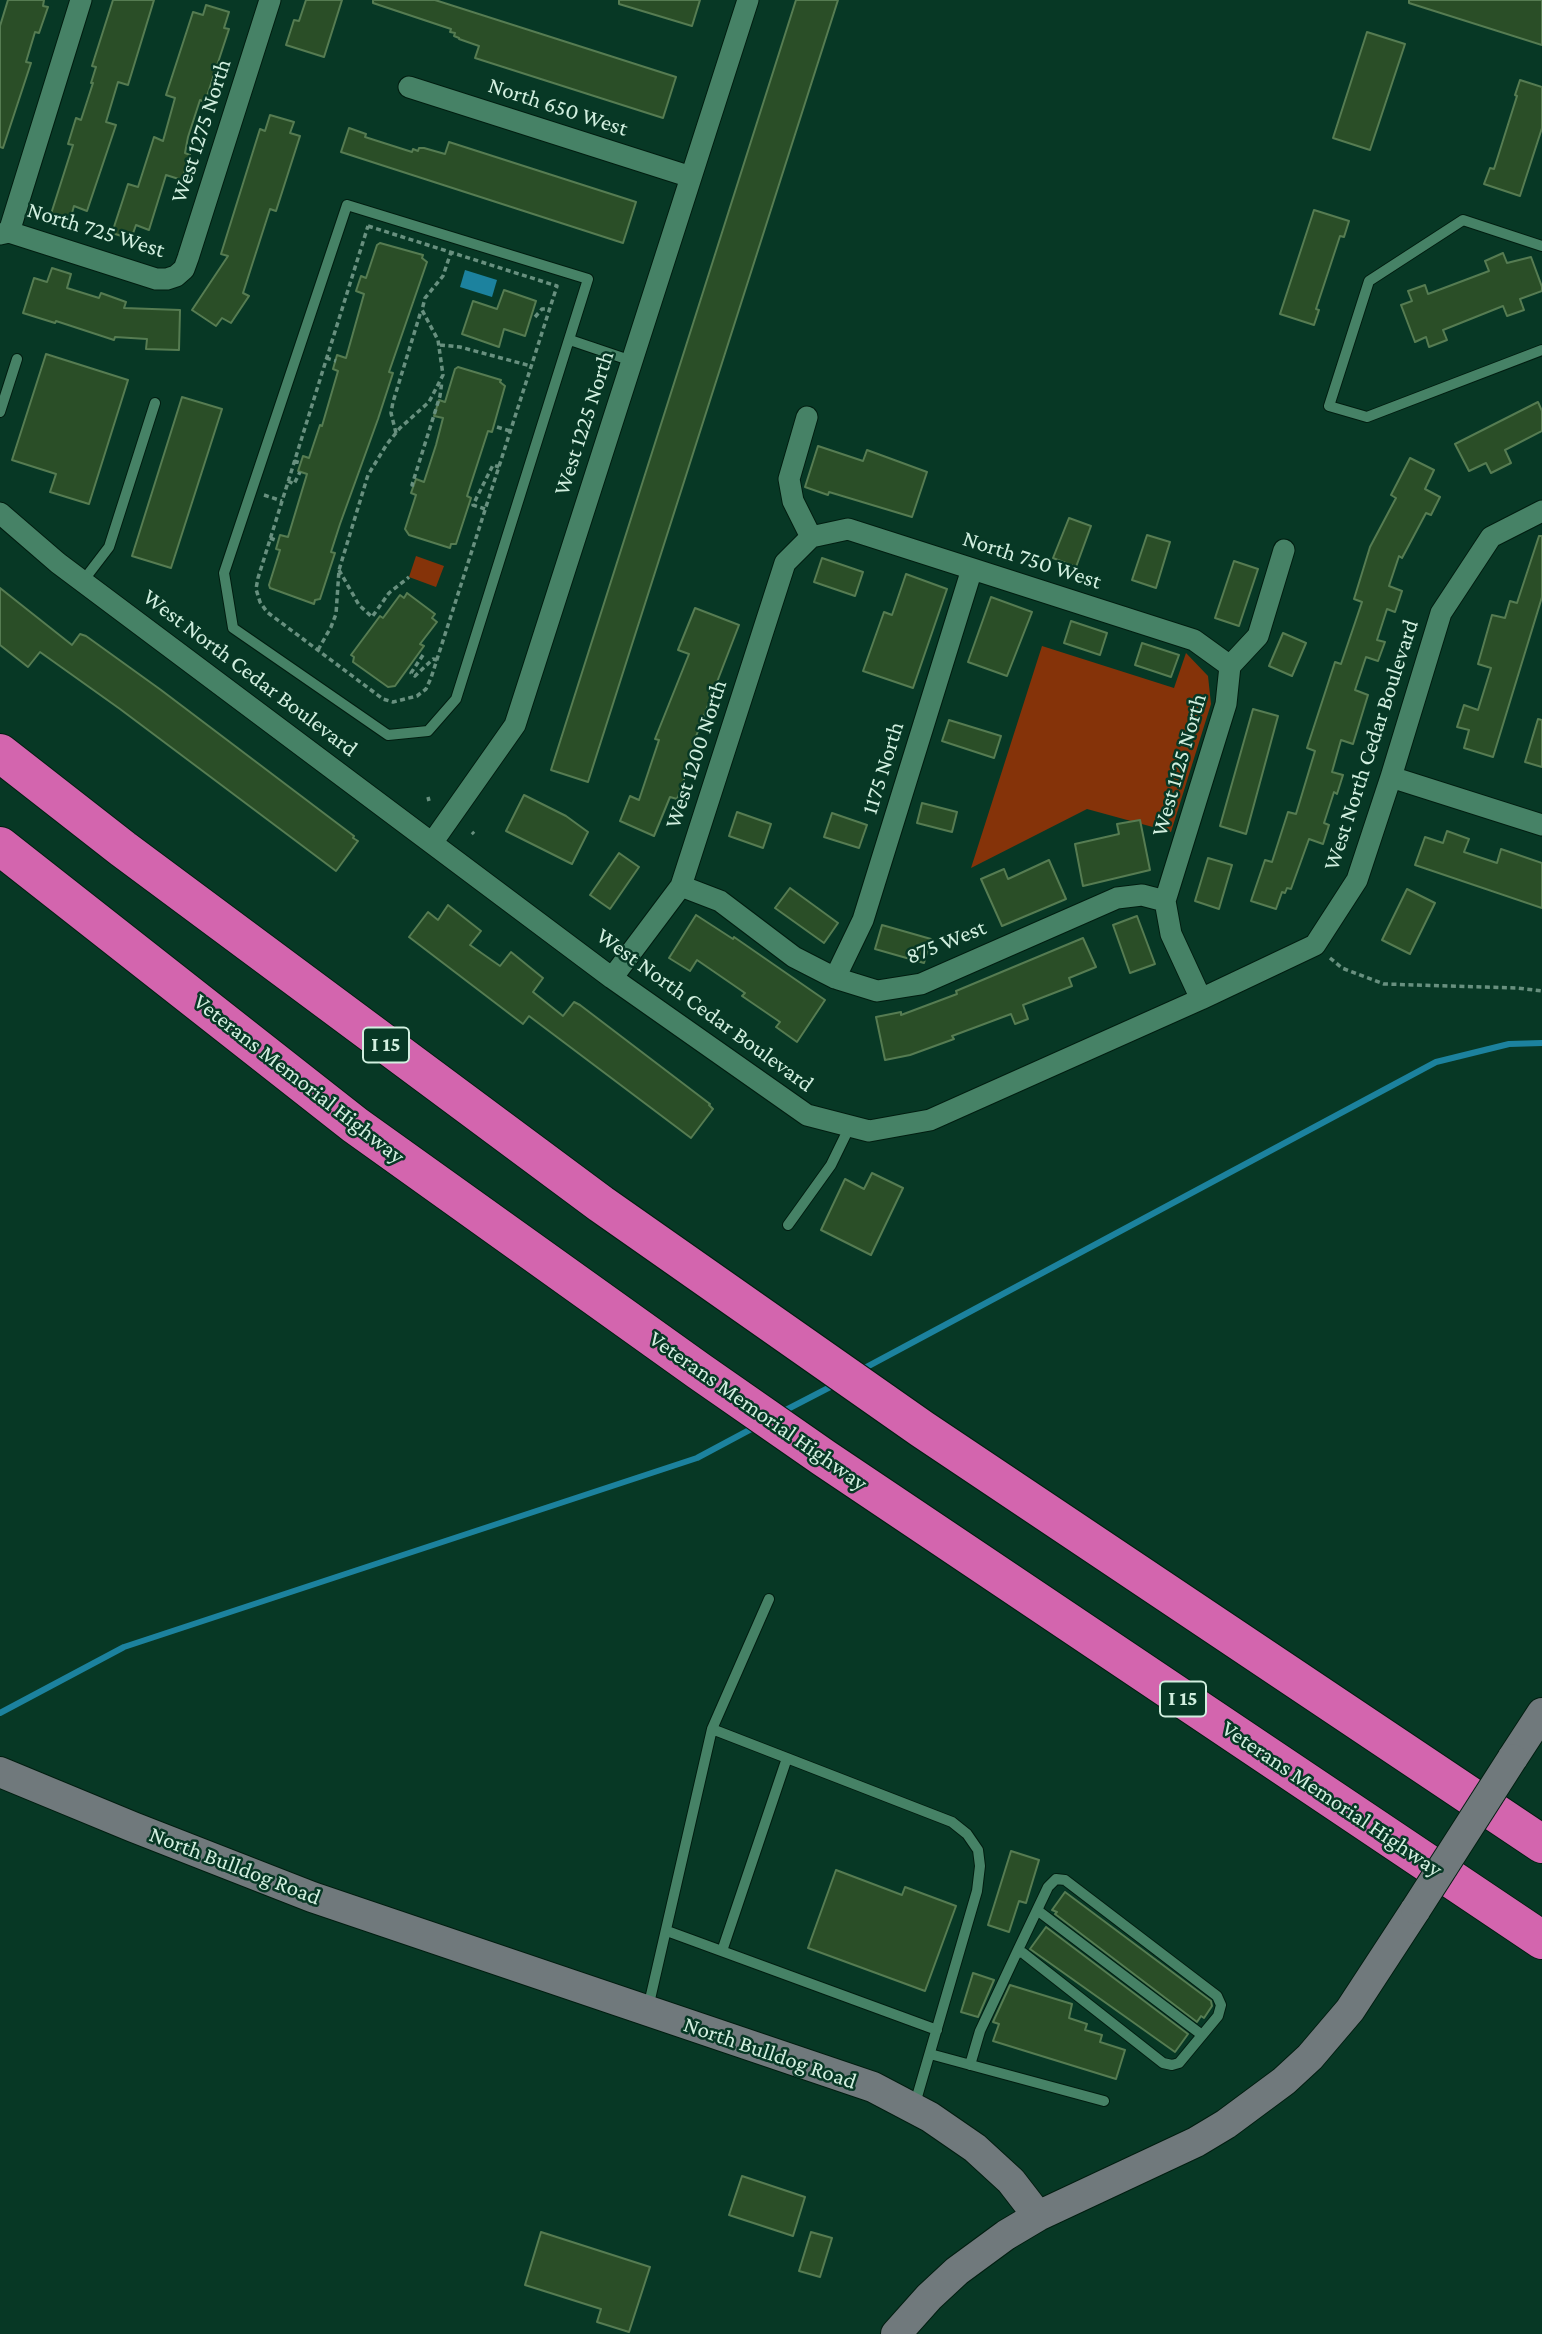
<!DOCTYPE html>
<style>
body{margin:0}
canvas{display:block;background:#073825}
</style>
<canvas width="1542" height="2334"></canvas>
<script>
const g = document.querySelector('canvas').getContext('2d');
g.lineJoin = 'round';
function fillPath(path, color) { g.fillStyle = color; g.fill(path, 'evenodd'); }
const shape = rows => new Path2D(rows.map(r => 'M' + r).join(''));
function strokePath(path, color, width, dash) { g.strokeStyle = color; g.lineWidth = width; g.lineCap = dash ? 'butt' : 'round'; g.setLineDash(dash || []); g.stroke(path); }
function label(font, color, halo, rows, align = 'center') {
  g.font = font + ' "Crimson Pro",serif'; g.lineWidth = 5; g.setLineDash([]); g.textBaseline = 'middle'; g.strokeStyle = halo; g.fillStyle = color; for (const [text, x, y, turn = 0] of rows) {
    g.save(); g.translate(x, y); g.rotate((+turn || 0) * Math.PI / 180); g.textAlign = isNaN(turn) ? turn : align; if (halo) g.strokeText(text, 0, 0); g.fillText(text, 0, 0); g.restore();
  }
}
fillPath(shape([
 [416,556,444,566,436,587,409,577],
 [1042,646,1174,688,1186,653,1208,676,1211,704,1171,832,1087,809,971,868]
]), '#853309');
fillPath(shape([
 [465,270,497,280,492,297,460,287]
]), '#1c829e');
strokePath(shape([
 [861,1370,1436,1062,1509,1044,1542,1043],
 [780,1413,836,1384],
 [0,1713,124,1647,697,1458,755,1427]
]), '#1c829e', 6);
const building = shape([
 [8,0,44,0,43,6,48,7,39,33,35,32,26,62,31,63,3,148,0,147,0,26,8,0],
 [113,0,154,0,128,85,118,82,106,122,116,125,87,211,74,206,70,220,51,214,73,145,68,144,76,118,81,120,93,83,91,83,96,67,92,66,113,0],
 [306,0,342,0,324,57,286,45,294,20,299,21,306,0],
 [373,0,435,0,676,77,663,118,475,58,479,46,459,39,459,38,454,36,455,33,450,32,451,29,373,3,373,0],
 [619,0,700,0,692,26,619,4,619,0],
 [796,0,838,0,588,782,551,770,796,0],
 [1409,0,1542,0,1542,45,1409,3,1409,0],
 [206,5,229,12,224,28,229,29,205,102,200,100,188,137,185,153,190,155,182,180,166,175,149,230,136,225,131,239,112,233,128,184,138,187,154,137,163,141,175,98,166,95,193,12,203,15,206,5],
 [1367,32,1405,44,1370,150,1333,138,1367,32],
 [1520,80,1542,87,1542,128,1520,196,1484,184,1490,168,1494,169,1517,96,1515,95,1520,80],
 [270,115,294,122,290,133,300,136,276,211,270,209,243,293,249,296,231,323,222,318,216,326,192,310,228,256,221,254,260,129,265,131,270,115],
 [349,128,366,134,365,137,412,152,413,149,418,151,419,148,424,148,445,154,449,142,636,202,623,243,341,152,349,128],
 [1314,210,1349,221,1344,237,1340,236,1316,309,1319,310,1314,325,1280,314,1314,210],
 [380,243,423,255,422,258,427,262,389,372,393,373,378,419,340,524,331,552,335,553,320,599,315,600,314,604,270,588,269,585,280,550,276,549,280,535,288,537,307,474,298,471,303,456,309,458,320,425,322,426,338,371,333,369,337,355,346,358,364,294,356,291,361,276,366,278,377,245,380,243],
 [1503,253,1507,263,1531,257,1542,287,1542,291,1520,299,1524,310,1507,316,1503,306,1443,330,1447,340,1429,347,1426,337,1415,342,1401,305,1412,301,1408,291,1425,285,1428,294,1489,271,1485,261,1503,253],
 [52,268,71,274,67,288,99,298,101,293,126,302,124,308,180,310,179,350,146,349,147,339,115,337,114,340,56,321,55,323,23,313,34,278,47,282,52,268],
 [504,290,536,301,525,336,504,329,499,347,462,334,473,301,497,309,504,290],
 [46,354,128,380,89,504,50,492,56,474,12,460,46,354],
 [458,367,501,380,500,382,505,386,492,432,488,431,467,496,471,498,456,544,451,544,450,548,409,535,405,529,416,495,411,493,416,479,424,482,436,445,443,418,434,416,439,400,445,402,455,369,458,367],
 [182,397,222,409,171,568,132,556,182,397],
 [1538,402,1542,411,1542,431,1505,450,1511,463,1491,473,1486,463,1469,471,1455,444,1538,402],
 [818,446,863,461,867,450,927,472,912,517,829,492,828,495,805,487,818,446],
 [1410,458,1434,470,1425,489,1440,497,1431,515,1426,513,1402,558,1399,556,1389,586,1402,591,1395,612,1387,609,1377,640,1385,642,1378,661,1366,657,1355,690,1368,695,1353,744,1341,740,1332,772,1343,775,1337,794,1334,792,1324,823,1329,825,1323,844,1309,839,1291,889,1287,888,1285,893,1282,892,1276,909,1251,901,1265,860,1272,862,1288,812,1296,814,1315,751,1307,748,1335,662,1341,664,1362,602,1354,599,1370,547,1396,498,1391,495,1410,458],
 [1069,518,1091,526,1076,567,1053,558,1069,518],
 [1147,535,1170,542,1156,588,1132,580,1147,535],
 [1539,536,1542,536,1542,597,1493,757,1464,748,1469,730,1457,727,1464,705,1478,710,1491,668,1478,664,1492,615,1505,618,1510,601,1517,603,1539,536],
 [822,558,863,572,855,596,814,582,822,558],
 [1234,561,1258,569,1239,626,1215,618,1234,561],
 [906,574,947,589,913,688,863,671,884,612,892,615,906,574],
 [0,588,72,645,80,634,86,636,161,690,354,836,353,838,358,841,336,871,120,709,40,652,28,667,0,645,0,588],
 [407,593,435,614,432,618,437,622,420,644,424,646,395,686,388,687,353,662,354,657,351,655,380,616,383,618,400,595,404,598,407,593],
 [991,597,1032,612,1007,676,968,662,991,597],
 [695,608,739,625,695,739,698,740,677,799,670,797,654,836,620,821,630,796,639,800,659,740,655,739,689,654,678,650,695,608],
 [1071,621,1107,633,1100,655,1064,643,1071,621],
 [1283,633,1306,643,1292,676,1269,666,1283,633],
 [1142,643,1179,655,1171,677,1135,665,1142,643],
 [1253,709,1278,716,1246,834,1220,826,1253,709],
 [1538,719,1542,720,1542,767,1525,762,1538,719],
 [949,720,1001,736,994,758,942,741,949,720],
 [524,795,566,816,588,832,572,864,506,831,524,795],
 [922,803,957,812,952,832,917,823,922,803],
 [737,812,771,824,763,848,729,836,737,812],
 [832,813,867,825,859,848,824,837,832,813],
 [1140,820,1150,870,1083,886,1075,844,1119,834,1117,824,1140,820],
 [1447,831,1469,839,1464,852,1497,863,1501,849,1542,863,1542,908,1415,865,1425,837,1443,843,1447,831],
 [619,853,639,867,610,909,590,895,619,853],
 [1208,858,1232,865,1219,909,1195,901,1208,858],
 [1049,860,1066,899,1002,926,981,879,1004,869,1008,879,1049,860],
 [790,888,838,923,824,943,775,908,790,888],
 [1407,889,1435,903,1410,954,1382,940,1407,889],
 [448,905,481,931,470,945,500,966,511,952,543,978,533,992,563,1016,574,1002,580,1005,710,1104,709,1105,713,1109,691,1138,529,1016,523,1024,409,937,428,912,438,920,448,905],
 [696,915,733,939,734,937,825,1000,797,1042,776,1027,780,1022,742,996,745,993,697,960,690,971,669,958,696,915],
 [1137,916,1155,964,1130,973,1113,925,1137,916],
 [882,925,931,939,924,963,875,949,882,925],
 [1083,938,1096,967,1069,978,1072,986,1023,1005,1028,1019,1015,1024,1011,1014,952,1036,954,1039,910,1055,885,1060,876,1017,901,1012,901,1015,957,994,956,991,1083,938],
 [872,1173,903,1188,871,1255,821,1230,845,1179,864,1189,872,1173],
 [1011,1851,1039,1860,1026,1903,1019,1901,1009,1932,988,1925,1011,1851],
 [836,1870,902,1895,905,1887,956,1906,925,1991,808,1948,836,1870],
 [1065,1892,1211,2001,1212,2006,1204,2018,1201,2016,1197,2022,1055,1914,1057,1912,1052,1910,1065,1892],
 [1046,1927,1188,2034,1175,2052,1030,1949,1046,1927],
 [973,1973,994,1980,978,2017,961,2012,973,1973],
 [1010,1985,1072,2004,1069,2018,1087,2024,1085,2030,1102,2035,1100,2042,1125,2050,1116,2079,993,2041,999,2024,993,2022,1010,1985],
 [742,2176,805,2197,793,2236,729,2215,742,2176],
 [541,2232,650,2267,629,2332,597,2322,601,2309,525,2285,541,2232],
 [811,2232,832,2238,820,2277,799,2271,811,2232]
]);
fillPath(building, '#2a4e27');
strokePath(building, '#567c52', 2);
const lane = shape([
 [347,205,588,279,456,699,428,731,388,735,233,628,224,573,347,205],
 [1542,246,1463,220,1369,281,1329,406,1367,417,1542,350],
 [570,340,632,361],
 [0,412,17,359],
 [83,581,109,547,155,403],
 [788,1225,831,1165,850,1126],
 [712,1729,769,1599],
 [1037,1910,1202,2035],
 [667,1931,937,2030],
 [722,1951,787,1758],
 [648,2008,712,1729,952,1822,967,1834,978,1850,980,1866,977,1891,914,2107],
 [930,2054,1104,2101],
 [970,2065,980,2031,1017,1952,1048,1887,1056,1879,1065,1880,1217,1996,1221,2005,1218,2016,1179,2063,1172,2065,1163,2063,1023,1953,1017,1952]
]);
const street = shape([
 [409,87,691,177],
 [9,232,81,0],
 [0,234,9,232,156,279,167,279,176,276,184,269,188,258,270,0],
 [807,417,789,479,793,501,811,537],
 [0,513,58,563,612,978,807,1115,869,1131,930,1120,1201,999,1315,945,1357,880,1391,777,1441,613,1491,537,1542,511],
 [811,537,848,529,1194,640,1230,666],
 [1391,777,1542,825],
 [432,843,515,725,748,0],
 [681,886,720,901,794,957,835,978,877,991,921,984,1117,898,1142,895,1165,901],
 [612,978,681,886,785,563,811,537],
 [835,978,863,920,972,569],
 [1201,999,1171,934,1165,901,1226,704,1230,666,1258,636,1284,550]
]);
const secondary = shape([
 [1512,1759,1542,1713],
 [0,1772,133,1827,312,1897,873,2087,930,2117,975,2148,1011,2181,1038,2216],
 [896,2334,929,2297,957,2271,1006,2235,1038,2216,1196,2142,1226,2124,1284,2081,1310,2057,1350,2010,1416,1909]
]);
const highway = shape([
 [0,753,123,849,601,1204,922,1429,1542,1844],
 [0,846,355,1125,699,1371,824,1458,1542,1940]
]);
strokePath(lane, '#001d10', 12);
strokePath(street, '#001d10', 23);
strokePath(secondary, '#001d10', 32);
strokePath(highway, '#001d10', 40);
strokePath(shape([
 [368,226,557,286,431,678,426,689,417,696,393,702,383,699,267,612,260,602,256,589,258,578,368,226],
 [535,317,542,309,549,309],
 [440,345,460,347,531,366],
 [326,358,336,361],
 [497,427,510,431],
 [396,433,391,413,393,402,421,311],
 [294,461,301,463],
 [288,481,294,484,300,472],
 [414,485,412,485,440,396,442,381],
 [264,495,282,501],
 [485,509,473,505,493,465,499,467],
 [270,538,278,541],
 [339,570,359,605,372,617,389,593,409,577],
 [318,650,331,627,336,614,339,570,368,475,387,444,400,428,429,402,443,375,438,340,422,310,425,298,443,276,451,252],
 [423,655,411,673,415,676,433,659,437,660],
 [428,797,429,801],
 [472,832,474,834],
 [1330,958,1342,968,1384,984,1517,988,1542,991]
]), '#68907f', 3.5, [5, 3.5]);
strokePath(lane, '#468266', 10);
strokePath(street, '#468266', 21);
strokePath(secondary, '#70797c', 30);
strokePath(highway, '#d365ae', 38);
const secondaryBridge = shape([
 [1416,1909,1512,1759]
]);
strokePath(secondaryBridge, '#001d10', 32, []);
strokePath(secondaryBridge, '#70797c', 30);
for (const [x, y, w] of [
 [386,1045,46],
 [1183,1699,46]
]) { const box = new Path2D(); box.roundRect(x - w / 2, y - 17.5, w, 35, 5); g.fillStyle = '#073825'; g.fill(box); strokePath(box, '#d1efdf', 2); }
label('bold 21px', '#d1efdf', null, [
 ["I 15",386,1045],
 ["I 15",1183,1699]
]);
label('23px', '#d1efdf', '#073825', [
 ["North 650 West",558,107,18],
 ["West 1275 North",201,131,-72],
 ["North 725 West",96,230,17],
 ["West 1225 North",584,423,-72],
 ["North 750 West",1032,560,18],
 ["West North Cedar Boulevard",250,673,37],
 ["West North Cedar Boulevard",1371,745,-72],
 ["West 1200 North",696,754,-72],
 ["West 1125 North",1179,765,-74],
 ["1175 North",883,768,-73],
 ["875 West",946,942,-22],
 ["West North Cedar Boulevard",705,1010,36],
 ["Veterans Memorial Highway",299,1079,38],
 ["Veterans Memorial Highway",758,1411,35],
 ["Veterans Memorial Highway",1332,1799,34],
 ["North Bulldog Road",235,1866,21],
 ["North Bulldog Road",770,2053,19]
]);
</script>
